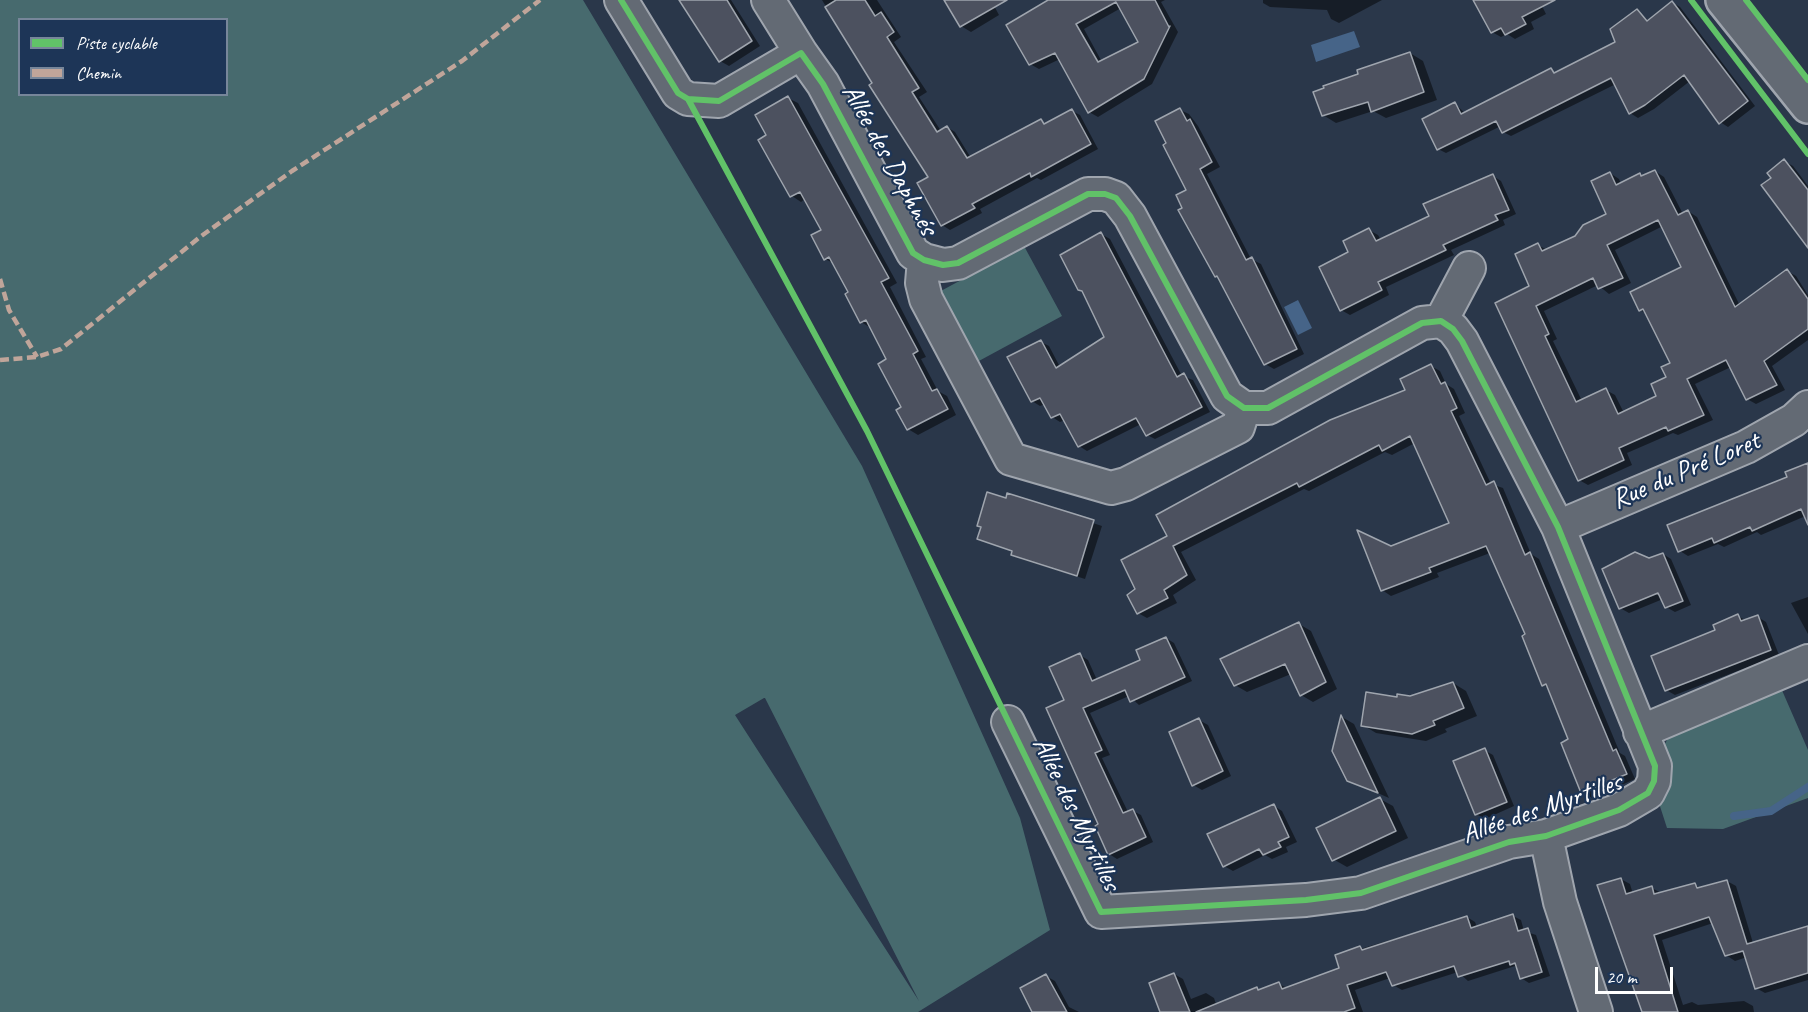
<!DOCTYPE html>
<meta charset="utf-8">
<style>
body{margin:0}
#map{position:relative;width:1808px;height:1012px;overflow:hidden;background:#2a374a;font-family:Caveat,sans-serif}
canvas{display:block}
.legend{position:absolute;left:18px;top:18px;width:210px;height:78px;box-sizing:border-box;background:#1d3557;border:2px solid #77869a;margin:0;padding:8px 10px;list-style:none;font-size:18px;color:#fff}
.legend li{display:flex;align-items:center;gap:12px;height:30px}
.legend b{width:30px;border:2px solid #77869a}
.scale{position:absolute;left:1595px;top:967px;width:78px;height:27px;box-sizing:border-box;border:3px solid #fff;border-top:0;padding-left:8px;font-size:18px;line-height:21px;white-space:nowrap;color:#fff;-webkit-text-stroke:4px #1d3557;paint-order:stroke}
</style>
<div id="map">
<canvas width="1808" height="1012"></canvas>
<ul class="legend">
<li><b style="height:8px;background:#61c268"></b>Piste cyclable</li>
<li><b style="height:8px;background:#c0a59a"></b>Chemin</li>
</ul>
<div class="scale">20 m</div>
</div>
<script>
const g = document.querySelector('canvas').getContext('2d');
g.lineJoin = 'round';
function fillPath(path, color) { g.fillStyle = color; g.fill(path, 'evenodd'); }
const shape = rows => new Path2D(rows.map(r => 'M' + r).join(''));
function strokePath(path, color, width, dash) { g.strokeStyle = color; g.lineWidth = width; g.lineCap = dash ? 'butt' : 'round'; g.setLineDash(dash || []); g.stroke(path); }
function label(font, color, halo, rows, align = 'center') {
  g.font = font + ' Caveat,sans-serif'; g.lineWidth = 4.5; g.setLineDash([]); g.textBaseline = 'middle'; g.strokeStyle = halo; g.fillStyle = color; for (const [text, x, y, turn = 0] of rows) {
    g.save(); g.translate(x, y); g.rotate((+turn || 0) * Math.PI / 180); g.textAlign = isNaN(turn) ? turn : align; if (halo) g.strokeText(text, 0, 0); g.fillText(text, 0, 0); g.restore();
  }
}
fillPath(shape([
 [0,0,583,0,862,466,1020,818,1050,930,918,1012,0,1012],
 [20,20,226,20,226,94,20,94],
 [764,698,765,698,919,1001,735,715],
 [1024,246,1062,316,977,362,939,292],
 [1781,688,1808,750,1808,798,1723,829,1667,828,1657,797,1662,749,1675,726]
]), '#476a6e');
fillPath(shape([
 [1354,31,1360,47,1316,62,1311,45],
 [1298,300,1312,328,1298,335,1284,307]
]), '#466488');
fillPath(shape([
 [679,0,731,0,760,46,729,66,720,61],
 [822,0,877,0,901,37,894,42,927,92,919,97,941,131,947,127,955,132,971,158,1041,121,1047,124,1072,111,1080,115,1098,149,1041,180,1037,178,980,209,982,213,950,230,942,225,930,177],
 [946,0,991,0,999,15,971,32,961,26],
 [1051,0,1165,0,1161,2,1178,32,1152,84,1098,117,1089,112,1060,59,1039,69,1030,64],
 [1121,8,1141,43,1102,62,1084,29],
 [1263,0,1382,0,1339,23,1331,19,1327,10,1270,7,1263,3],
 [1475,0,1539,0,1546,14,1531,22,1534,29,1515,39,1507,34,1501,37,1492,32],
 [1672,2,1680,7,1755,106,1728,127,1720,122,1690,81,1654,109,1638,118,1630,113,1616,84,1511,136,1503,132,1501,126,1446,153,1438,149,1455,104,1465,113,1551,70,1556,73,1617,43,1637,11,1649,21],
 [1410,53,1423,61,1437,100,1386,118,1373,111,1336,123,1323,115,1359,75],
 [788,98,798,103,897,283,890,287,926,357,921,359,938,391,947,396,956,415,918,435,908,429,888,360,871,328,861,322,851,293,835,264,825,259,823,230,805,199,801,202,792,196,768,136],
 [1180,110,1189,114,1198,126,1220,167,1207,174,1251,259,1261,264,1304,354,1274,369,1265,364,1221,279,1216,276,1184,208,1188,190],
 [1784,161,1793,166,1808,186,1808,242,1773,178],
 [1655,171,1664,177,1683,214,1688,211,1697,217,1740,306,1787,271,1796,276,1808,295,1808,340,1772,366,1785,390,1756,404,1747,399,1731,367,1695,384,1713,420,1678,435,1673,433,1627,453,1632,465,1588,485,1579,480,1531,287,1538,245,1547,250,1576,237,1608,215,1610,173,1619,179,1621,184],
 [1663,226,1683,268,1640,310,1647,314,1672,363,1668,378,1658,397,1624,413,1615,395,1606,390,1582,401,1553,341,1557,339,1544,311,1598,285,1609,294,1631,283,1615,250],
 [1493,176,1501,181,1516,214,1503,220,1505,225,1451,250,1454,255,1386,287,1389,295,1350,315,1341,310,1350,253,1369,230,1378,235,1381,240,1431,217],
 [1101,234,1110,239,1182,376,1193,380,1210,412,1155,439,1147,435,1141,424,1087,451,1079,446,1065,420,1060,422,1052,417,1045,404,1040,406,1032,401,1041,342,1049,346,1060,367,1106,337],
 [1431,366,1440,371,1446,384,1454,389,1465,413,1459,416,1491,484,1503,488,1531,554,1539,559,1620,753,1625,756,1635,779,1592,798,1582,792,1570,740,1549,688,1543,685,1527,635,1490,553,1437,573,1439,577,1391,596,1382,590,1391,548,1451,524,1415,443,1392,455,1385,452,1309,491,1304,489,1181,552,1196,580,1173,595,1177,603,1147,618,1138,613,1137,590,1169,537,1407,391],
 [1808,465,1808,515,1761,535,1757,532,1724,547,1718,544,1688,556,1680,551],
 [1008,495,1102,526,1085,579,1021,559,1013,554,1014,552,979,539],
 [1663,554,1671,559,1691,605,1675,612,1666,607,1663,599,1629,613,1620,608,1649,560],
 [1808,597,1808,634,1791,603],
 [1738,616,1747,621,1758,617,1766,622,1779,655,1675,695,1666,690,1717,631],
 [1299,624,1311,631,1337,689,1313,702,1301,695,1291,674,1247,692,1235,685],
 [1166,638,1174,643,1192,681,1139,705,1129,696,1090,713,1110,755,1102,758,1128,812,1133,811,1141,815,1153,842,1117,859,1109,854,1066,700,1080,655,1088,660,1097,680,1142,661],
 [1453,683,1466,691,1477,716,1445,729,1447,732,1426,741,1376,733,1363,725,1399,699],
 [1342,717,1354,724,1389,798,1348,780,1334,751],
 [1199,720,1208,725,1231,776,1202,790,1193,785],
 [1484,750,1493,755,1514,806,1485,819,1476,814],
 [1380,799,1393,806,1408,838,1347,867,1333,859],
 [1274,806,1282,811,1297,842,1286,847,1288,852,1272,859,1265,855,1233,871,1224,866],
 [1621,879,1630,884,1633,894,1652,888,1661,893,1695,885,1701,888,1727,881,1736,886,1753,943,1808,927,1808,980,1765,993,1756,988,1747,957,1735,961,1726,955,1713,923,1662,940,1683,1005,1692,1002,1698,1005,1744,1001,1753,1006,1754,1012,1643,1012,1599,886],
 [1513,916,1521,920,1524,931,1536,935,1550,976,1529,983,1521,978,1515,966,1468,981,1458,972,1402,990,1393,985,1390,978,1355,990,1363,1012,1162,1012,1174,974,1183,979,1191,999,1206,993,1214,998,1216,1004,1257,989,1260,991,1279,984,1287,988,1341,968,1337,956,1467,917,1475,922,1477,927],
 [1046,976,1055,981,1069,1007,1079,1012,1034,1012]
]), '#0007');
strokePath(shape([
 [1734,816,1771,811,1808,787]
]), '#466488', 8);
const building = shape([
 [679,0,727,0,752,41,719,62,679,0],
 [836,0,865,0,875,16,881,12,894,32,887,37,919,88,912,92,937,132,947,126,967,158,1041,119,1044,124,1072,109,1091,144,1031,177,1030,173,972,204,975,208,941,226,917,183,928,177,869,85,872,83,825,7,836,0],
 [944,0,1007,0,960,27,944,0],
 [1048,0,1155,0,1169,27,1170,26,1144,79,1088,113,1055,53,1029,65,1006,25,1048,0],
 [1116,2,1138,42,1098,62,1076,24,1116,2],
 [1473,0,1555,0,1522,17,1526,24,1505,35,1501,28,1491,33,1473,0],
 [1672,1,1748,101,1719,124,1684,75,1645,105,1629,114,1611,78,1502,133,1496,121,1437,150,1422,119,1455,102,1461,114,1551,68,1554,73,1615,42,1610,29,1637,9,1647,21,1672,1],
 [1410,52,1424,92,1371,112,1368,102,1322,116,1313,92,1324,88,1323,86,1358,74,1357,70,1410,52],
 [788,96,889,278,881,282,918,351,913,354,932,391,937,389,948,409,907,430,896,410,901,407,878,364,886,359,866,320,860,323,845,294,848,292,829,257,824,260,811,235,821,230,800,192,790,197,758,140,766,135,755,115,788,96],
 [1180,108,1187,121,1190,119,1212,162,1200,169,1246,260,1252,257,1297,349,1264,365,1217,276,1215,277,1178,210,1182,208,1176,195,1186,190,1163,145,1166,143,1155,121,1180,108],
 [1784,159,1808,190,1808,248,1761,185,1771,178,1767,173,1784,159],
 [1655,170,1678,215,1688,210,1735,307,1787,269,1808,299,1808,329,1764,361,1777,385,1746,400,1726,360,1687,379,1704,415,1668,431,1666,427,1619,448,1624,460,1578,481,1495,303,1529,286,1515,254,1538,243,1542,251,1575,236,1583,225,1606,214,1591,181,1610,172,1616,185,1640,173,1641,176,1655,170],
 [1658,220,1681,267,1630,292,1639,311,1643,309,1670,363,1661,367,1666,377,1651,384,1656,396,1618,414,1606,388,1576,402,1545,336,1549,334,1536,306,1593,278,1598,289,1623,278,1607,245,1658,220],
 [1493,174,1509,210,1495,215,1498,220,1443,245,1446,250,1378,282,1382,290,1340,311,1319,267,1348,252,1343,241,1369,228,1376,241,1429,216,1423,204,1493,174],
 [1101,232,1177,377,1184,373,1202,407,1146,436,1136,418,1078,447,1060,414,1051,418,1040,398,1031,402,1007,357,1041,340,1056,368,1104,337,1082,291,1078,290,1060,255,1101,232],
 [1431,364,1441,384,1445,382,1457,408,1451,411,1486,485,1494,481,1525,555,1530,552,1613,751,1616,749,1627,774,1581,793,1561,743,1568,739,1546,684,1542,686,1522,636,1525,634,1486,546,1429,568,1431,572,1381,591,1357,530,1391,546,1449,523,1410,436,1382,451,1379,445,1299,487,1297,483,1173,546,1187,575,1164,590,1168,598,1137,614,1127,595,1135,589,1121,560,1167,536,1156,515,1330,420,1405,390,1400,379,1431,364],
 [1808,463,1808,525,1801,509,1752,531,1750,527,1714,543,1712,538,1678,552,1667,525,1787,477,1785,472,1808,463],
 [987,492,1006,498,1007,493,1094,520,1077,576,1011,555,1012,551,977,539,981,527,977,526,987,492],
 [1635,552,1649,558,1663,553,1683,601,1665,608,1658,593,1619,609,1602,569,1635,552],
 [1738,614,1741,621,1758,615,1771,650,1665,691,1651,656,1715,630,1713,625,1738,614],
 [1299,622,1326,682,1300,696,1285,664,1234,686,1220,659,1299,622],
 [1166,637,1185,677,1130,702,1125,690,1083,708,1102,750,1095,753,1123,813,1133,809,1146,837,1108,855,1095,826,1098,824,1046,708,1064,700,1049,667,1080,653,1092,681,1140,660,1136,650,1166,637],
 [1453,682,1464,708,1433,721,1435,725,1412,734,1361,726,1366,692,1397,697,1397,694,1410,696,1453,682],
 [1341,715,1378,793,1347,781,1332,751,1341,715],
 [1199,718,1223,771,1192,786,1169,732,1199,718],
 [1485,748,1507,802,1475,815,1453,761,1485,748],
 [1380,797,1396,831,1332,861,1316,828,1380,797],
 [1274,804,1289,837,1278,842,1281,847,1263,855,1259,849,1223,867,1207,834,1274,804],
 [1621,878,1626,894,1652,886,1654,894,1695,883,1697,888,1727,880,1747,944,1808,926,1808,973,1755,989,1743,951,1725,956,1709,917,1654,935,1678,1012,1642,1012,1597,885,1621,878],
 [1513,914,1518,931,1528,928,1542,972,1520,979,1515,963,1510,965,1509,961,1458,977,1454,966,1392,986,1386,972,1347,985,1355,1008,1344,1012,1196,1012,1257,987,1258,990,1279,982,1282,989,1339,968,1335,955,1360,946,1362,950,1467,916,1471,928,1513,914],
 [1174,973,1190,1012,1160,1012,1149,983,1174,973],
 [1046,974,1067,1012,1032,1012,1020,988,1046,974]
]);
fillPath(building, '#4c515f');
strokePath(building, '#9fa5ae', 1.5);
const minor = shape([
 [621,0,678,93,688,99,719,101,801,53,823,84,913,253,924,260,943,265,958,263,1088,194,1105,194,1116,198,1130,216,1227,396,1244,408,1268,408,1422,323,1441,321,1453,329,1462,341,1558,527,1655,766,1654,781,1648,793,1619,810,1546,836,1509,842,1361,893,1306,900,1101,912,1008,722],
 [768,0,801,53],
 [924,260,922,283,926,299,1011,459,1111,488,1126,484,1238,427,1244,408],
 [1441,321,1469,268],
 [1558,527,1746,447,1794,420,1808,407],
 [1640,732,1808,661],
 [1546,836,1560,902,1596,1012]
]);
const secondary = shape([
 [1723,0,1808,106]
]);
strokePath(minor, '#9fa5ae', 36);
strokePath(secondary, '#9fa5ae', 38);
strokePath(minor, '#636a74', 32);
strokePath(secondary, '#636a74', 33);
strokePath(shape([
 [0,279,9,310,37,357],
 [0,360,37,357,61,349,200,237,292,171,462,61,540,0]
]), '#c0a59a', 4.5, [9, 4.5]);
strokePath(shape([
 [621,0,678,93,688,99,719,101,801,53,823,84,913,253,924,260,943,265,958,263,1088,194,1105,194,1116,198,1130,216,1227,396,1244,408,1268,408,1422,323,1441,321,1453,329,1462,341,1558,527,1655,766,1654,781,1648,793,1619,810,1546,836,1509,842,1361,893,1306,900,1101,912,867,431,688,99],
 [1691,0,1808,154],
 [1746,0,1808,80]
]), '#61c268', 6);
label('28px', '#fff', '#1d3557', [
 ["Allée des Daphnés",889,160,61],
 ["Rue du Pré Loret",1686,471,-23],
 ["Allée des Myrtilles",1542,809,-19],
 ["Allée des Myrtilles",1076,814,64]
]);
</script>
